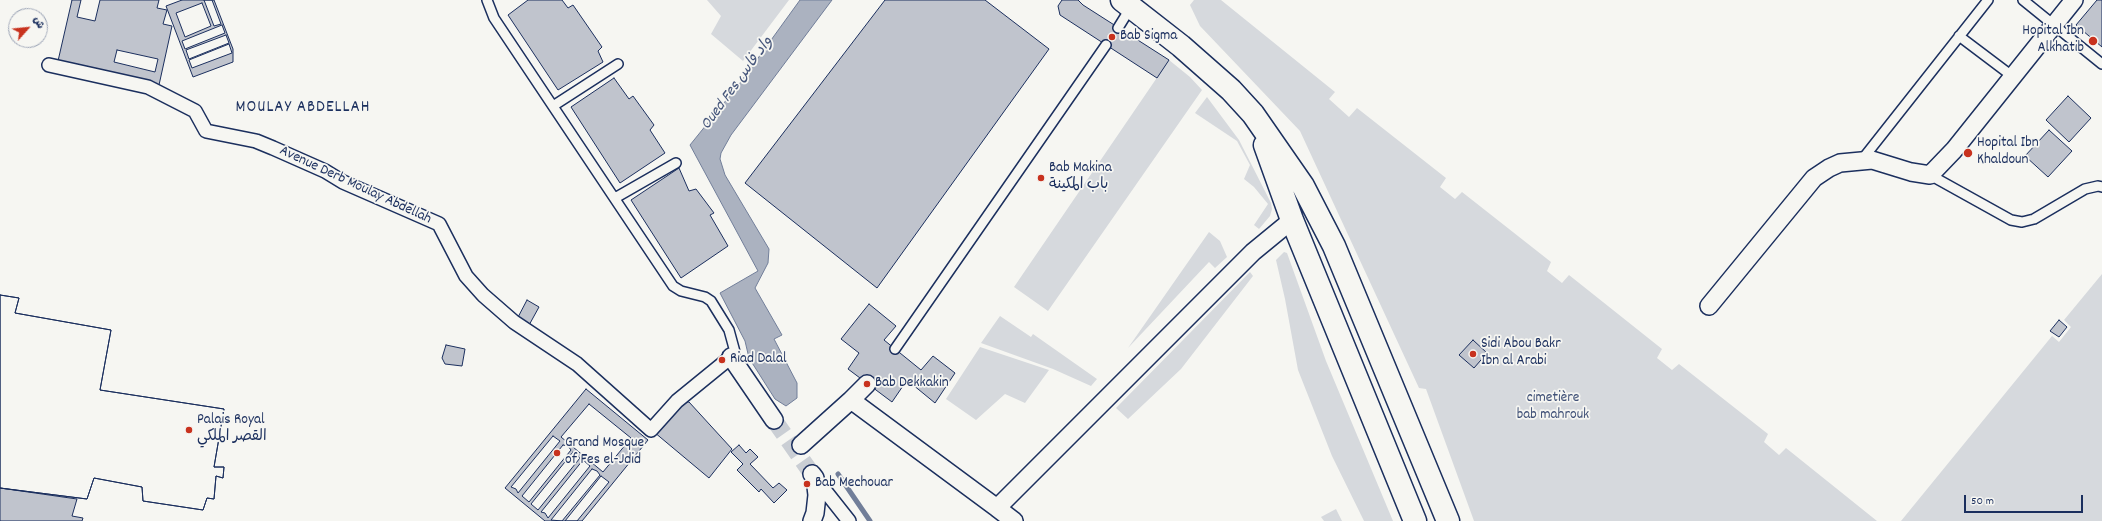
<!DOCTYPE html>
<meta charset="utf-8">
<style>
body{margin:0}
#map{position:relative;width:2102px;height:521px;overflow:hidden;background:#f6f6f2;font-family:Dekko,"Playpen Sans Arabic",sans-serif}
canvas{display:block}
.north{position:absolute;left:8px;top:8px;width:40px;height:40px;box-sizing:border-box;background:#f6f6f2;border:1px solid #9ea6b7;border-radius:50%;rotate:63deg;font-size:11px;font-weight:700;line-height:16px;text-align:center;color:#1b2f5e}
.north::after{content:'';display:block;margin:auto;width:14px;height:18px;background:#c8321e;clip-path:polygon(50% 0,100% 100%,50% 72%,0 100%)}
.scale{position:absolute;left:1964px;top:495px;width:119px;height:18px;box-sizing:border-box;border:2px solid #1b2f5e;border-top:0;padding-left:5px;font-size:12px;line-height:14px;white-space:nowrap;color:#1b2f5e;-webkit-text-stroke:3px #f6f6f2;paint-order:stroke}
</style>
<div id="map">
<canvas width="2102" height="521"></canvas>
<div class="north">ش</div>
<div class="scale">50 m</div>
</div>
<script>
const g = document.querySelector('canvas').getContext('2d');
g.lineJoin = 'round';
function fillPath(path, color) { g.fillStyle = color; g.fill(path, 'evenodd'); }
const shape = rows => new Path2D(rows.map(r => 'M' + r).join(''));
function strokePath(path, color, width, dash) { g.strokeStyle = color; g.lineWidth = width; g.lineCap = dash ? 'butt' : 'round'; g.setLineDash(dash || []); g.stroke(path); }
function label(font, color, halo, rows, align = 'center') {
  g.font = font + ' Dekko,"Playpen Sans Arabic",sans-serif'; g.lineWidth = 3.5; g.setLineDash([]); g.textBaseline = 'middle'; g.strokeStyle = halo; g.fillStyle = color; for (const [text, x, y, turn = 0] of rows) {
    g.save(); g.translate(x, y); g.rotate((+turn || 0) * Math.PI / 180); g.textAlign = isNaN(turn) ? turn : align; if (halo) g.strokeText(text, 0, 0); g.fillText(text, 0, 0); g.restore();
  }
}
fillPath(shape([
 [707,0,789,0,743,61,711,34,721,16],
 [1194,0,1221,0,1335,92,1329,99,1349,117,1357,108,1446,178,1440,187,1455,199,1462,192,1551,262,1547,271,1562,283,1569,275,1662,349,1657,358,1672,370,1679,364,1768,434,1764,442,1779,455,1786,448,1877,521,1474,521,1426,389,1419,388,1300,131,1200,26,1190,5],
 [1169,60,1190,77,1202,90,1048,311,1014,287],
 [1207,97,1239,140,1271,203,1272,209,1270,216,1259,229,1254,225,1268,204,1254,187,1244,179,1250,165,1237,141,1195,113],
 [1209,232,1220,241,1227,257,1215,268,1209,262,1128,348],
 [1284,252,1287,253,1326,361,1393,521,1364,521,1332,456,1298,370,1285,299,1276,260],
 [1250,272,1253,276,1181,369,1128,419,1116,408],
 [2102,274,2102,521,1901,521,2052,336,2059,342,2071,327,2064,320],
 [1000,316,1031,337,1033,334,1097,379,1091,386,1053,369,981,343],
 [980,347,1049,370,1025,403,1005,394,976,420,946,399],
 [1336,509,1342,521,1324,521,1321,517]
]), '#d6d9dd');
const water = shape([
 [800,0,832,0,731,135,721,153,720,159,725,175,769,249,768,263,755,288,782,335,774,339,797,383,797,398,786,406,775,399,749,358,745,341,720,293,758,271,690,145,740,83,800,0]
]);
fillPath(water, '#abb2c0');
strokePath(water, '#717e99', 1);
strokePath(shape([
 [838,474,870,521]
]), '#717e99', 5);
const building = shape([
 [72,0,81,0,77,17,95,21,100,0,159,0,157,8,167,10,163,24,172,26,159,85,58,61,72,0],
 [117,50,158,59,155,72,114,62,117,50],
 [182,0,214,0,233,49,233,62,193,77,166,6,182,0],
 [202,3,211,26,185,37,176,13,202,3],
 [204,0,212,0,221,24,214,26,204,0],
 [528,0,562,0,568,8,573,5,602,47,598,51,603,62,558,90,508,15,528,0],
 [885,0,985,0,1049,49,877,288,745,183,885,0],
 [1062,0,1078,0,1083,5,1169,60,1157,78,1060,15,1058,6,1062,0],
 [2097,0,2102,0,2102,47,2076,25,2097,0],
 [222,25,225,33,185,49,182,41,222,25],
 [226,35,229,43,189,59,186,50,226,35],
 [229,44,232,53,192,68,189,60,229,44],
 [614,78,629,99,633,96,654,125,650,130,665,153,620,183,571,107,614,78],
 [2068,96,2091,118,2069,142,2046,120,2068,96],
 [2049,130,2072,151,2048,177,2025,156,2049,130],
 [679,168,689,191,696,189,714,213,710,215,728,246,681,278,631,200,679,168],
 [0,295,19,298,15,313,111,330,100,390,224,409,214,467,224,467,223,478,216,476,214,499,207,498,203,510,143,501,142,487,94,478,87,499,0,488,0,295],
 [0,295,19,298,15,313,111,330,100,390,224,409,214,467,224,467,223,478,216,476,214,499,207,498,203,510,143,501,142,487,94,478,87,499,0,488,0,295],
 [527,300,539,307,528,327,516,321,527,300],
 [869,304,896,326,884,340,921,370,933,356,955,373,935,403,907,380,892,402,848,369,859,353,841,339,869,304],
 [2059,320,2067,327,2059,337,2050,331,2059,320],
 [1473,340,1487,353,1474,368,1459,355,1473,340],
 [446,345,465,349,462,366,445,364,442,358,446,345],
 [586,389,648,440,582,521,545,521,505,488,586,389],
 [589,404,631,438,603,472,561,437,589,404],
 [677,401,689,402,732,449,709,478,654,432,677,401],
 [553,436,560,441,518,493,516,489,511,487,553,436],
 [563,445,568,446,571,450,529,502,522,496,563,445],
 [739,445,746,453,750,449,758,457,750,464,773,488,779,483,787,490,774,503,761,489,759,492,737,470,743,464,731,452,739,445],
 [573,452,580,458,538,510,531,504,573,452],
 [583,460,590,466,548,518,545,513,541,512,583,460],
 [592,469,597,471,600,475,562,521,551,520,592,469],
 [601,476,609,482,577,521,565,521,601,476],
 [0,488,77,499,72,516,83,518,82,521,0,521,0,488]
]);
fillPath(building, '#c0c4cd');
strokePath(building, '#1b2f5e', 1);
strokePath(shape([
 [774,420,812,474]
]), '#caced4', 17, [17, 8]);
const service = shape([
 [487,0,494,18,673,286,681,291,705,297,711,301,729,330,735,352,731,357],
 [2023,0,2102,64],
 [1118,28,1131,7],
 [1959,36,2012,76],
 [553,106,618,64],
 [1861,161,1988,0],
 [1930,175,2011,220,2022,222,2034,219,2085,189,2098,186,2102,187],
 [615,198,676,163],
 [895,349,1106,45]
]);
const pedestrian = shape([
 [49,65,148,87,195,111,206,131,256,141,273,148,325,171,343,182,439,224,466,276,483,295,514,322,577,364,651,430,677,401,731,357],
 [815,478,849,521]
]);
const minor = shape([
 [1709,306,1814,178,1829,168,1840,163,1872,160,1911,172,1930,175,1954,150,2074,0],
 [731,357,774,420],
 [851,400,867,384],
 [801,445,851,400,997,508],
 [812,521,815,513,817,495,815,478,812,474],
 [1014,521,997,508,1253,252,1292,220]
]);
const primary = shape([
 [1122,0,1181,46,1231,90,1253,114,1303,186,1334,246,1448,521],
 [1265,145,1292,220,1415,521]
]);
strokePath(service, '#1b2f5e', 12);
strokePath(pedestrian, '#1b2f5e', 16);
strokePath(minor, '#1b2f5e', 20);
strokePath(primary, '#1b2f5e', 25);
strokePath(service, '#f6f6f2', 9);
strokePath(pedestrian, '#f6f6f2', 13);
strokePath(minor, '#f6f6f2', 17);
strokePath(primary, '#f6f6f2', 22);
for (const [x, y, r, color] of [
 [1112,37,4,"#c8321e"],
 [2093,41,5,"#c8321e"],
 [1968,153,5,"#c8321e"],
 [1041,178,4,"#c8321e"],
 [1473,354,4,"#c8321e"],
 [722,360,4,"#c8321e"],
 [867,384,4,"#c8321e"],
 [189,430,4,"#c8321e"],
 [557,453,4,"#c8321e"],
 [807,484,4,"#c8321e"]
]) { const dot = new Path2D(); dot.arc(x, y, r, 0, 2 * Math.PI); g.fillStyle = color; g.fill(dot); strokePath(dot, '#f6f6f2', 1.5); }
label('15px', '#1b2f5e', '#f6f6f2', [
 ["Hopital Ibn",2084,32,"right"],
 ["Alkhatib",2084,49,"right"],
 ["Bab Sigma",1120,37],
 ["Hopital Ibn",1977,144],
 ["Khaldoun",1977,161],
 ["Bab Makina",1049,169],
 ["باب المكينة",1049,186],
 ["Sidi Abou Bakr",1481,345],
 ["Ibn al Arabi",1481,362],
 ["Riad Dalal",730,360],
 ["Bab Dekkakin",875,384],
 ["Palais Royal",197,421],
 ["القصر الملكي",197,438],
 ["Grand Mosque",565,444],
 ["of Fes el-Jdid",565,461],
 ["Bab Mechouar",815,484]
], 'left');
label('15px', '#1b2f5e', '#f6f6f2', [
 ["Avenue Derb Moulay Abdellah",355,186,25]
]);
label('15px', '#405177', '#f6f6f2', [
 ["cimetière",1553,399],
 ["bab mahrouk",1553,416]
]);
label('italic 16px', '#46567b', '#f6f6f2', [
 ["Oued Fes واد فاس",738,84,-54]
]);
g.letterSpacing = '1px';
label('17px', '#1b2f5e', '#f6f6f2', [
 ["MOULAY ABDELLAH",303,109]
]);
g.letterSpacing = '0px';
</script>
